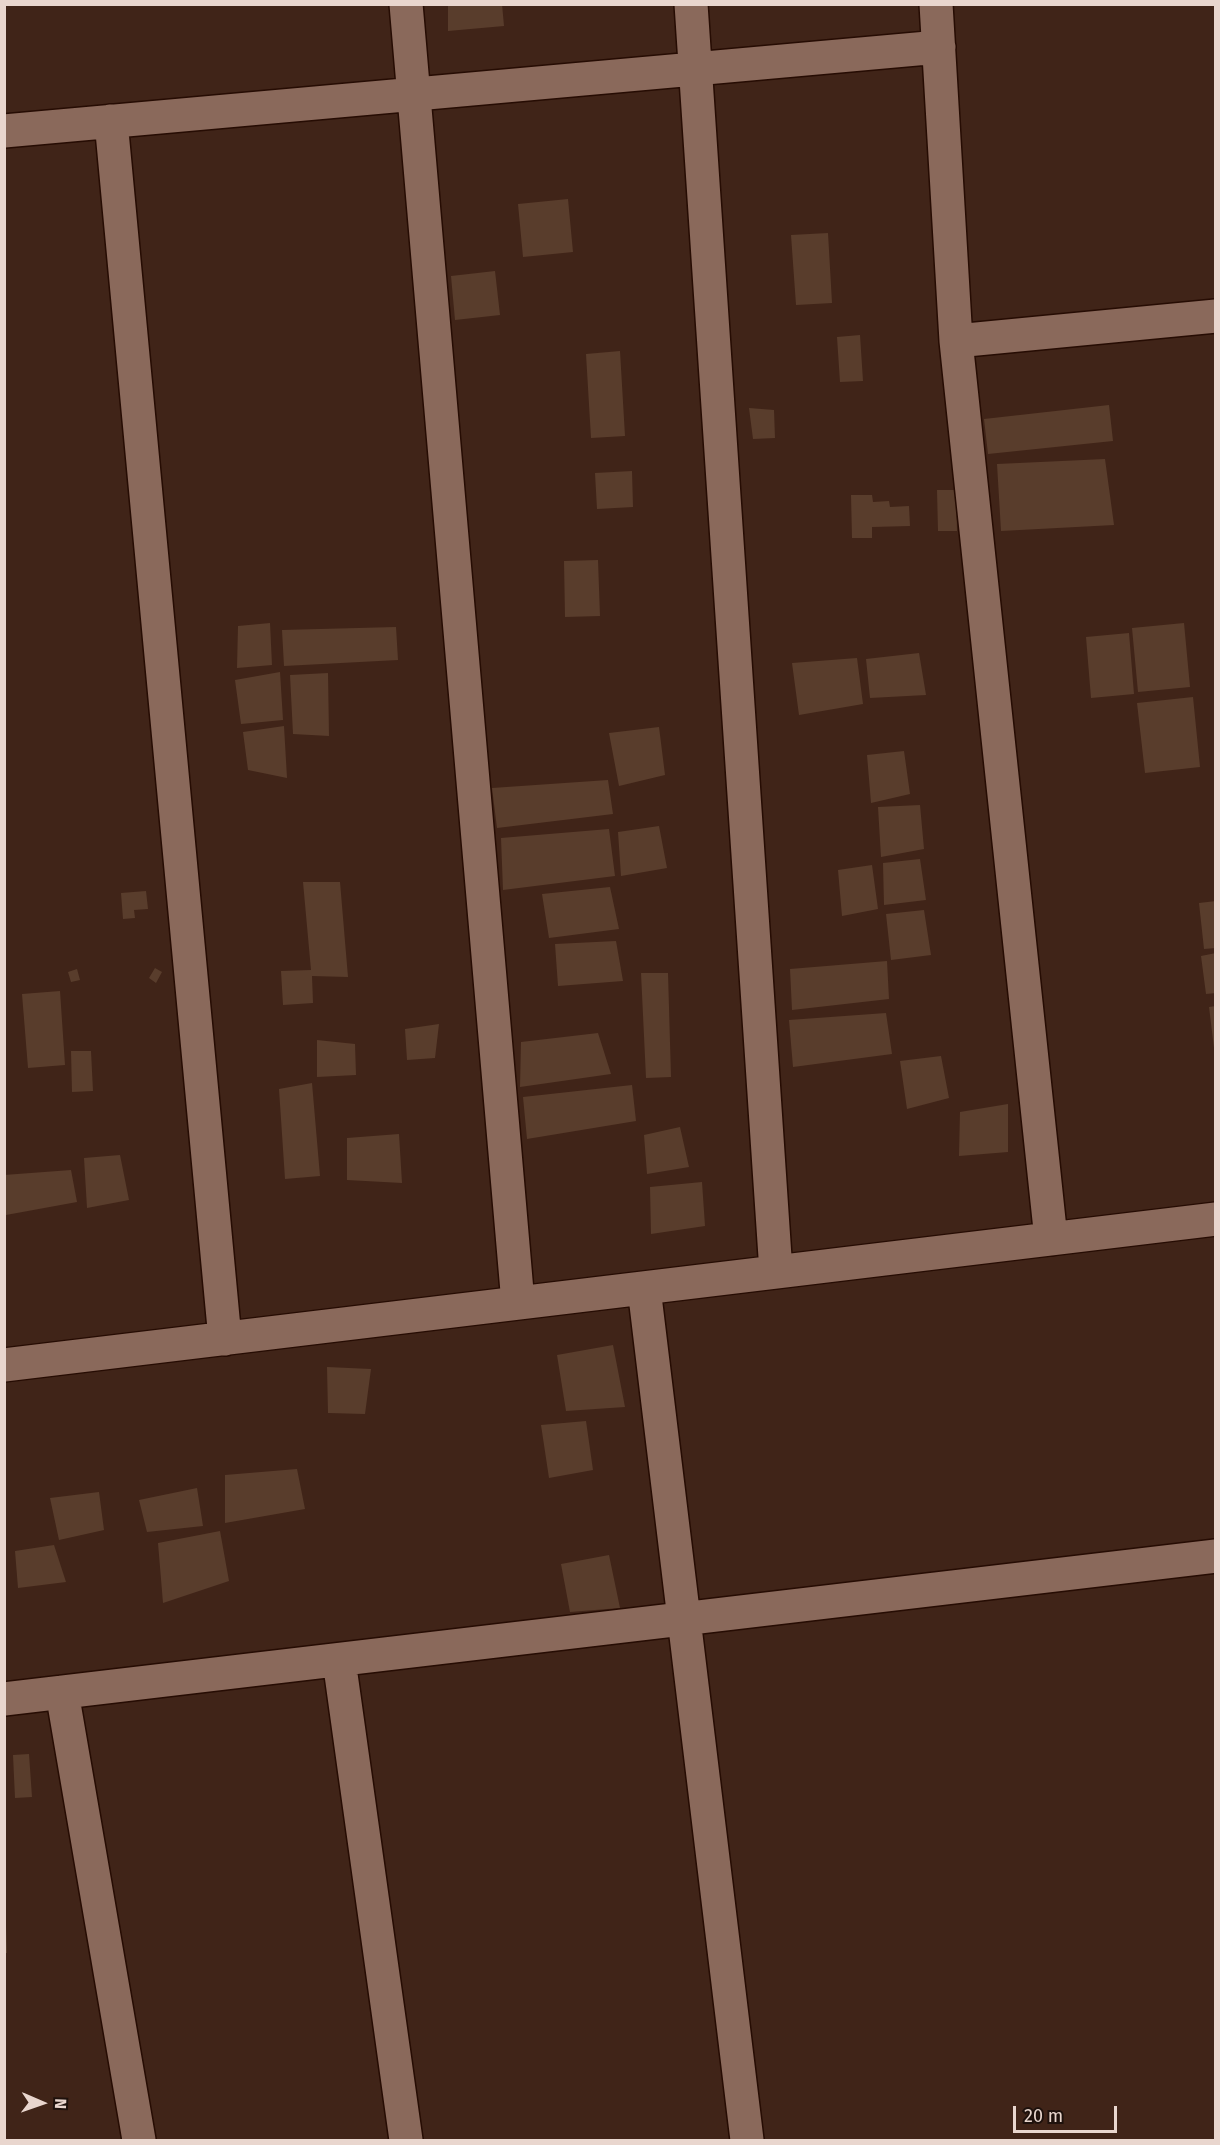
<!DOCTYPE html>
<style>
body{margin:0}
#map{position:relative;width:1220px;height:2145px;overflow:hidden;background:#402418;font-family:"Fira Sans",sans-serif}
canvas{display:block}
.frame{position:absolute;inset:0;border:6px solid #e9d6ce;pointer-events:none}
.north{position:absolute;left:12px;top:2073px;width:60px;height:60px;-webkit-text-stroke:4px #1e110c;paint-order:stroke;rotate:92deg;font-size:16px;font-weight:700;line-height:24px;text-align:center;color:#e9d6ce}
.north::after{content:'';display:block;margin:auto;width:21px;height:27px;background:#e9d6ce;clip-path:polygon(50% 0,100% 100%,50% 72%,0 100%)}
.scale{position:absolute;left:1013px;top:2106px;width:104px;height:27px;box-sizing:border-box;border:3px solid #e9d6ce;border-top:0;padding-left:8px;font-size:18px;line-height:21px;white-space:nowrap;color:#e9d6ce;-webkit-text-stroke:4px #1e110c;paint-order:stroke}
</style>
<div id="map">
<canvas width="1220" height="2145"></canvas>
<div class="frame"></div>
<div class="north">N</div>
<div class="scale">20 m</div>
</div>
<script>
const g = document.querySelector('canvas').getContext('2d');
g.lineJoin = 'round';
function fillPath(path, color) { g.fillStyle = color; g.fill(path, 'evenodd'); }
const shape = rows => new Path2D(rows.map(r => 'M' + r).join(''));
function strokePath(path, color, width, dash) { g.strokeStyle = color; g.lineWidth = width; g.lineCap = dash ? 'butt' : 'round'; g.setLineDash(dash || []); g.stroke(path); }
fillPath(shape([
 [448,4,502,4,504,26,448,31],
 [568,199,573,252,523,257,518,204],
 [828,233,832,303,796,305,791,235],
 [495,271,500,315,455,320,451,276],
 [860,335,863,381,840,382,837,337],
 [620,351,625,436,591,438,586,354],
 [1109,405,1113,441,988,454,984,419],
 [749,408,774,410,775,438,753,439],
 [1105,459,1114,525,1001,531,997,464],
 [632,471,633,507,597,509,595,473],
 [937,490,956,490,957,531,938,531],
 [851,495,872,495,873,502,889,501,890,507,909,506,910,526,872,527,872,538,852,538],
 [598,560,600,616,565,617,564,561],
 [270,623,272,665,237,668,238,626],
 [1184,623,1190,687,1138,692,1132,628],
 [396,627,398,660,284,666,282,630],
 [1129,633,1134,694,1091,698,1086,637],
 [919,653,926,695,870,698,866,659],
 [857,658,863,704,799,715,792,663],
 [280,672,283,720,241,724,235,680],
 [328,673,329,736,293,734,290,675],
 [1193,697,1200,767,1145,773,1137,703],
 [284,726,287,778,248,770,243,732],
 [659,727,665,775,619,786,609,733],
 [904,751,910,794,871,803,867,755],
 [608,780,613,814,497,828,492,788],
 [920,805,924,849,881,857,878,807],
 [659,826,667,868,621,876,618,832],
 [609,829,615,876,503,890,501,838],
 [920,859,926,900,884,905,883,863],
 [872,865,878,909,842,916,838,870],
 [303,882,340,882,348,977,312,976,313,1003,283,1005,281,971,311,970],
 [610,887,619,929,549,938,542,894],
 [146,891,148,909,134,910,135,918,123,919,121,893],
 [1216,901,1216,948,1204,949,1199,903],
 [924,910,931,955,891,960,886,914],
 [616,941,623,981,558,986,555,944],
 [1216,953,1216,993,1206,994,1201,956],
 [887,961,889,999,792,1010,790,969],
 [155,968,162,972,156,983,149,978],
 [77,969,80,980,71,982,68,972],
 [641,973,668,973,671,1077,646,1078],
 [60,991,65,1065,28,1068,22,994],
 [1216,1006,1216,1048,1214,1048,1209,1007],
 [886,1013,892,1054,793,1067,789,1020],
 [439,1024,435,1058,407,1060,405,1029],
 [598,1033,611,1074,520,1087,521,1042],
 [317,1040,355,1044,356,1075,317,1077],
 [71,1051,91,1051,93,1091,72,1092],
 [941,1056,949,1098,907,1109,900,1061],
 [312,1083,320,1176,285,1179,279,1089],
 [632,1085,636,1121,527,1139,523,1097],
 [1008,1104,1008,1152,959,1156,960,1112],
 [680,1127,689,1167,647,1174,644,1135],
 [399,1134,402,1183,347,1180,347,1138],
 [120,1155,129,1200,87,1208,84,1158],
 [71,1170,77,1202,6,1215,4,1175],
 [702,1182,705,1226,651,1234,650,1187],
 [613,1345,625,1407,566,1411,557,1355],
 [327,1367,371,1369,365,1414,328,1413],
 [586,1421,593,1470,549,1478,541,1425],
 [297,1469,305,1509,225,1523,225,1475],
 [197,1488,203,1526,147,1532,139,1500],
 [99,1492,104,1530,59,1540,50,1498],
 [220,1531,229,1581,163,1603,158,1543],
 [54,1545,66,1582,18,1588,15,1551],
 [609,1555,620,1608,570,1612,561,1564],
 [29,1754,32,1797,15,1798,13,1755],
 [4,1925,6,1925,7,1953,4,1953]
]), '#593d2c');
const minor = shape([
 [406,4,518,1303],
 [691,4,776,1272],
 [936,4,956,341,1051,1239],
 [111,121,225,1339],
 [4,131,939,47],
 [956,341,1216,316],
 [644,1288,747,2140],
 [4,1365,1216,1219],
 [339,1660,406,2140],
 [62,1692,139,2140],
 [4,1699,1216,1556]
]);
strokePath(minor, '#260c03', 36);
strokePath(minor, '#8a695b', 33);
</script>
